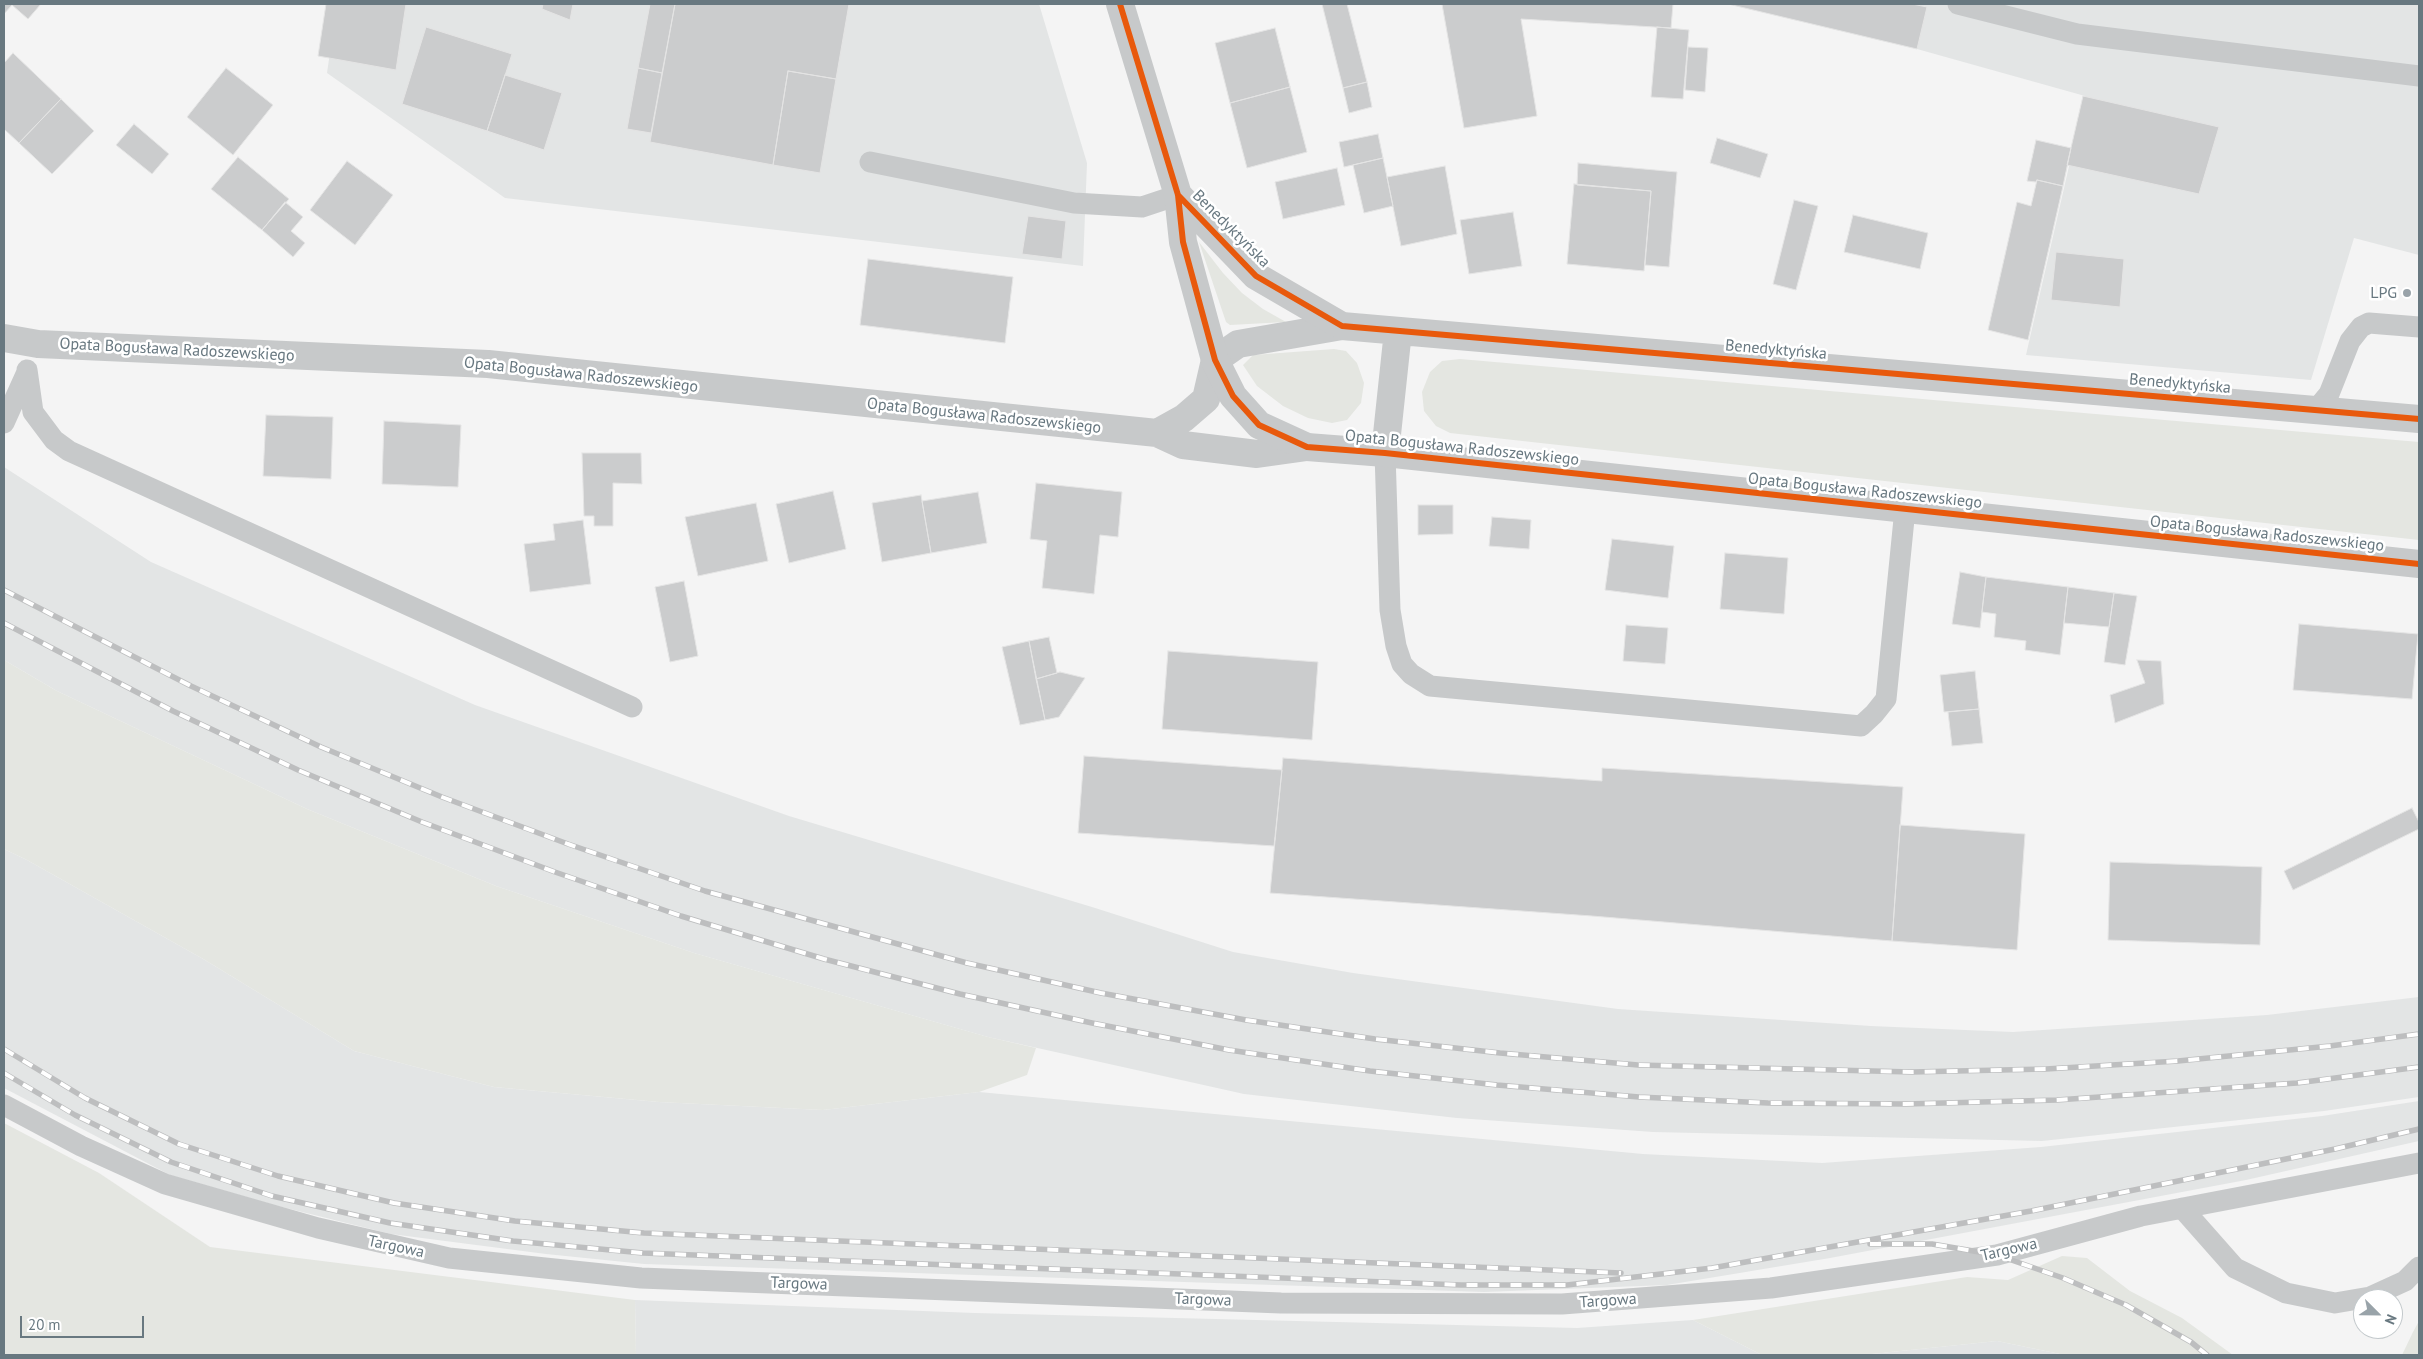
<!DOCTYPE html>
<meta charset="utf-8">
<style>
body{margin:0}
#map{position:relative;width:2423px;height:1359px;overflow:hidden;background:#f4f4f4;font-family:"PT Sans",sans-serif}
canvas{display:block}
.frame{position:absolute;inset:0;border:5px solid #687880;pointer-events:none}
.north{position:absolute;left:2353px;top:1289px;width:50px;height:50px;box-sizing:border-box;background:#fff;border:1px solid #c3c9cc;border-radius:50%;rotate:113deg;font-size:14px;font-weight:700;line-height:20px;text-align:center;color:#687880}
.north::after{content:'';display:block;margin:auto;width:18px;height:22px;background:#99a3a9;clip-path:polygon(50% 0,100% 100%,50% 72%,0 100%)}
.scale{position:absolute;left:20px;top:1316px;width:124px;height:22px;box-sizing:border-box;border:2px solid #687880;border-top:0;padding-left:6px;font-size:15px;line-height:18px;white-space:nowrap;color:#687880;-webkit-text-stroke:4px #fff;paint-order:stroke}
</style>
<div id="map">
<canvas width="2423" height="1359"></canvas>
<div class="frame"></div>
<div class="north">N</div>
<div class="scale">20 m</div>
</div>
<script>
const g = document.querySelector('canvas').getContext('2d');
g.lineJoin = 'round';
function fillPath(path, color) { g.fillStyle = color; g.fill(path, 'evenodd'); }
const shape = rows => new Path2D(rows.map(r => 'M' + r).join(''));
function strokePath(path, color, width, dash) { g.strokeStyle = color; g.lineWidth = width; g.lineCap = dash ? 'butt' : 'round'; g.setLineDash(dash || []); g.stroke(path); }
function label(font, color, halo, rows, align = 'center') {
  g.font = font + ' "PT Sans",sans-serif'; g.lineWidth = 5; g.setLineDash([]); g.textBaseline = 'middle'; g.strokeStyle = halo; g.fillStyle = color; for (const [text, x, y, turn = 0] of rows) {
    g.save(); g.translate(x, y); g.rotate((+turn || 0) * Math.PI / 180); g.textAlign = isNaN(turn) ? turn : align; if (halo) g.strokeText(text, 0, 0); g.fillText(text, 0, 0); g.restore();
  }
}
fillPath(shape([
 [337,4,1039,4,1087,163,1083,266,505,198,327,73],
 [1728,4,2419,4,2419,255,2354,238,2311,380,2026,355,2085,96,1917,49],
 [4,467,151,562,475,705,789,816,1092,907,1233,952,1353,973,1618,1009,1871,1026,2013,1032,2267,1015,2419,997,2419,1097,2324,1111,2042,1141,1653,1132,1457,1118,1244,1094,988,1037,694,953,496,886,307,809,57,691,4,660],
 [4,849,27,860,205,960,354,1051,494,1087,659,1102,823,1110,979,1092,1643,1154,1822,1163,2041,1147,2322,1116,2419,1101,2419,1141,2246,1180,1830,1258,1667,1285,1484,1292,644,1264,546,1254,391,1234,274,1205,170,1175,4,1088],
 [635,1300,975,1313,1577,1328,1693,1320,1762,1355,636,1355],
 [1997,1341,2065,1355,1862,1355]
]), '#e3e5e5');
fillPath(shape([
 [1199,242,1223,273,1242,293,1263,309,1286,322,1230,325,1226,322],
 [1334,349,1346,351,1357,363,1364,383,1361,403,1347,420,1332,423,1308,418,1283,406,1257,386,1243,365,1253,355],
 [1460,359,2419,442,2419,540,1450,433,1436,426,1424,411,1422,392,1430,372,1442,361],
 [4,660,57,691,307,809,496,886,694,953,988,1037,1036,1048,1027,1075,979,1092,823,1110,659,1102,494,1087,354,1051,205,960,27,860,4,849],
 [4,1123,99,1173,210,1247,635,1300,636,1355,4,1355],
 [2062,1256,2087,1258,2130,1291,2182,1318,2233,1355,2065,1355,1997,1341,1862,1355,1762,1355,1693,1320,1967,1277,2008,1280],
 [2419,1321,2419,1355,2402,1355,2413,1332]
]), '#e4e6e1');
const building = shape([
 [4,4,41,4,28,19,12,5,4,14,4,4],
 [326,4,406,4,396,70,318,56,326,4],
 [543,4,573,4,570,20,542,9,543,4],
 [650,4,675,4,662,73,638,68,650,4],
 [675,4,849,4,836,79,788,71,773,165,650,142,675,4],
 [1322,4,1347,4,1367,82,1343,88,1322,4],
 [1442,4,1673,4,1671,28,1521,19,1537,116,1464,128,1442,4],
 [1728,4,1912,4,1927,7,1917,49,1728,4],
 [426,27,512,54,487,131,402,104,426,27],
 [1657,27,1689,30,1683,99,1651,97,1657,27],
 [1275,28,1290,87,1230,103,1215,43,1275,28],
 [1688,47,1708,48,1705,92,1685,90,1688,47],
 [13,53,61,99,19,143,4,129,4,63,13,53],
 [226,68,273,105,233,155,187,117,226,68],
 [638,68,662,73,651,133,627,129,638,68],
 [788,71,836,79,820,173,773,165,788,71],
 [505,75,562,93,544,150,487,131,505,75],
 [1367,82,1372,107,1349,113,1343,88,1367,82],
 [1290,87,1307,152,1247,168,1230,103,1290,87],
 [2083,96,2219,127,2199,194,2067,165,2083,96],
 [61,99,94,131,52,174,19,143,61,99],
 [134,124,169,154,152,174,116,145,134,124],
 [1378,134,1383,158,1344,167,1339,142,1378,134],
 [1717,138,1768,154,1760,178,1710,163,1717,138],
 [2036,140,2071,148,2063,186,2037,180,2036,182,2027,181,2036,140],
 [238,157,289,199,262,230,211,189,238,157],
 [1383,158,1393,206,1364,213,1353,165,1383,158],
 [347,161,393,195,355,245,310,210,347,161],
 [1578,163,1677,172,1669,267,1645,265,1651,191,1577,185,1578,163],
 [1445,166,1457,234,1401,246,1387,177,1445,166],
 [1337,168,1345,205,1283,219,1275,182,1337,168],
 [2037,180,2063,186,2028,340,1988,330,2017,202,2031,206,2037,180],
 [1574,184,1651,191,1644,271,1567,264,1574,184],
 [1794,200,1818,206,1796,290,1773,284,1794,200],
 [285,202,303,217,291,231,305,243,293,257,262,230,285,202],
 [1513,212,1522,266,1469,274,1460,220,1513,212],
 [1853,215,1928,233,1920,269,1844,252,1853,215],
 [1028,216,1066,221,1062,259,1022,254,1028,216],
 [2056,252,2124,259,2120,307,2051,300,2056,252],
 [868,259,1013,277,1005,343,860,325,868,259],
 [266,415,333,417,331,479,263,476,266,415],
 [384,421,461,425,458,487,382,484,384,421],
 [582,453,641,453,642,484,613,483,613,526,594,526,594,516,584,516,582,453],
 [1036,483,1122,492,1118,537,1100,535,1094,594,1042,588,1047,541,1030,539,1036,483],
 [833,491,846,549,789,563,776,504,833,491],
 [978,492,987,543,931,553,922,501,978,492],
 [921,495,931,553,882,562,872,503,921,495],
 [756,503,768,561,698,576,685,517,756,503],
 [1418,505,1453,505,1453,534,1418,535,1418,505],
 [1492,517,1531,520,1529,549,1489,546,1492,517],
 [583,520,591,584,530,592,524,544,555,540,553,524,583,520],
 [1612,539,1674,546,1668,598,1605,590,1612,539],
 [1725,553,1788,558,1784,614,1720,609,1725,553],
 [1960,572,1986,577,1980,628,1952,624,1960,572],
 [1986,577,2068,587,2060,655,2025,650,2026,641,1994,637,1996,614,1982,612,1986,577],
 [684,581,698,656,670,662,655,587,684,581],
 [2068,587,2114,593,2109,627,2064,623,2068,587],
 [2114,593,2137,596,2125,665,2104,662,2114,593],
 [2299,624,2418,634,2412,699,2293,690,2299,624],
 [1626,625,1668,628,1665,664,1623,661,1626,625],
 [1049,637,1057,673,1036,679,1029,641,1049,637],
 [1029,641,1045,720,1020,725,1002,647,1029,641],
 [1168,651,1318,662,1312,740,1162,729,1168,651],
 [2137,660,2161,661,2164,704,2115,723,2110,695,2145,683,2137,660],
 [1975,671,1979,709,1944,712,1940,675,1975,671],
 [1060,672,1085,678,1059,717,1045,720,1036,679,1060,672],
 [1979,709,1983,743,1952,746,1948,712,1979,709],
 [1084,756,1282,770,1274,846,1078,833,1084,756],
 [1283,758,1602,781,1602,768,1903,787,1892,941,1592,916,1270,893,1283,758],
 [2412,808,2419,822,2419,829,2293,890,2284,871,2412,808],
 [1900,825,2025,834,2017,950,1892,941,1900,825],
 [2110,862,2262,867,2260,945,2108,940,2110,862]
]);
fillPath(building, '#cbcccd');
strokePath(building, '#e4e4e4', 1);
strokePath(shape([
 [1958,4,2077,34,2419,76],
 [870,162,1074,203,1142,207,1178,195],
 [27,370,33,412,54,440,69,451,632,707],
 [2315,411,2329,394,2350,341,2361,327,2369,323,2419,327],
 [4,423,27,372],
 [1385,453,1390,610,1396,646,1402,664,1411,674,1430,686,1861,726,1874,714,1886,699,1905,509],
 [4,1105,81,1146,165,1184,318,1228,449,1258,641,1278,1281,1303,1562,1304,1771,1288,1997,1255,2141,1216,2419,1163],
 [2182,1208,2235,1268,2286,1293,2335,1303,2370,1297,2405,1281,2419,1267]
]), '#c7c9ca', 21);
strokePath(shape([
 [4,338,38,344,488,364,1157,433,1183,445,1257,454,1307,447],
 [1157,433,1184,418,1206,399,1215,360,1238,344,1342,326]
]), '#c7c9ca', 28);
strokePath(shape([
 [1120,4,1178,195,1183,242,1215,360,1233,396,1259,425,1307,447,1385,453,2419,564],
 [1178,195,1256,276,1342,326,2419,419],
 [1385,453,1398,331]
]), '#c7c9ca', 28);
const rail = shape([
 [4,590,191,686,321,747,442,797,568,844,705,891,967,963,1101,993,1246,1020,1375,1039,1500,1053,1638,1065,1912,1072,2046,1069,2178,1061,2330,1046,2419,1034],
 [4,623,173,711,298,770,422,822,555,872,681,916,824,959,960,994,1092,1023,1229,1050,1370,1071,1497,1085,1639,1097,1768,1103,1906,1104,2057,1100,2297,1083,2419,1067],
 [4,1049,85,1098,179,1144,278,1176,394,1203,515,1221,644,1233,1621,1273],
 [4,1073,75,1115,171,1162,272,1196,390,1223,513,1241,643,1253,1461,1285,1567,1285,1712,1268,2031,1211,2335,1149,2419,1129],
 [1870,1244,1932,1244,1997,1255,2063,1278,2126,1305,2191,1342,2207,1355]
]);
strokePath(rail, '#bdbebf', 5.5);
strokePath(rail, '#fff', 4, [11]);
strokePath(shape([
 [1120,4,1178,195,1183,242,1215,360,1233,396,1259,425,1307,447,1385,453,2419,564],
 [1178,195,1256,276,1342,326,2419,419]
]), '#e8590c', 6);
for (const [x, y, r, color] of [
 [2407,293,5,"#99a3a9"]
]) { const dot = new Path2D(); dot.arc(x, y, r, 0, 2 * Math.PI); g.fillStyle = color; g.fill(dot); strokePath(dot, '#fff', 2); }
label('16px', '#687880', '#fff', [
 ["Benedyktyńska",1231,229,45],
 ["Opata Bogusława Radoszewskiego",177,350,3],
 ["Benedyktyńska",1776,350,5],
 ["Opata Bogusława Radoszewskiego",581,375,6],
 ["Benedyktyńska",2180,384,5],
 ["Opata Bogusława Radoszewskiego",984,416,6],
 ["Opata Bogusława Radoszewskiego",1462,448,6],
 ["Opata Bogusława Radoszewskiego",1865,491,6],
 ["Opata Bogusława Radoszewskiego",2267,534,6],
 ["Targowa",396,1247,12],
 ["Targowa",2009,1250,-13],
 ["Targowa",799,1284,2],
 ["Targowa",1203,1300,2],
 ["Targowa",1608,1301,-4]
]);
label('16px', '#687880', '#fff', [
 ["LPG",2397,293]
], 'right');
</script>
